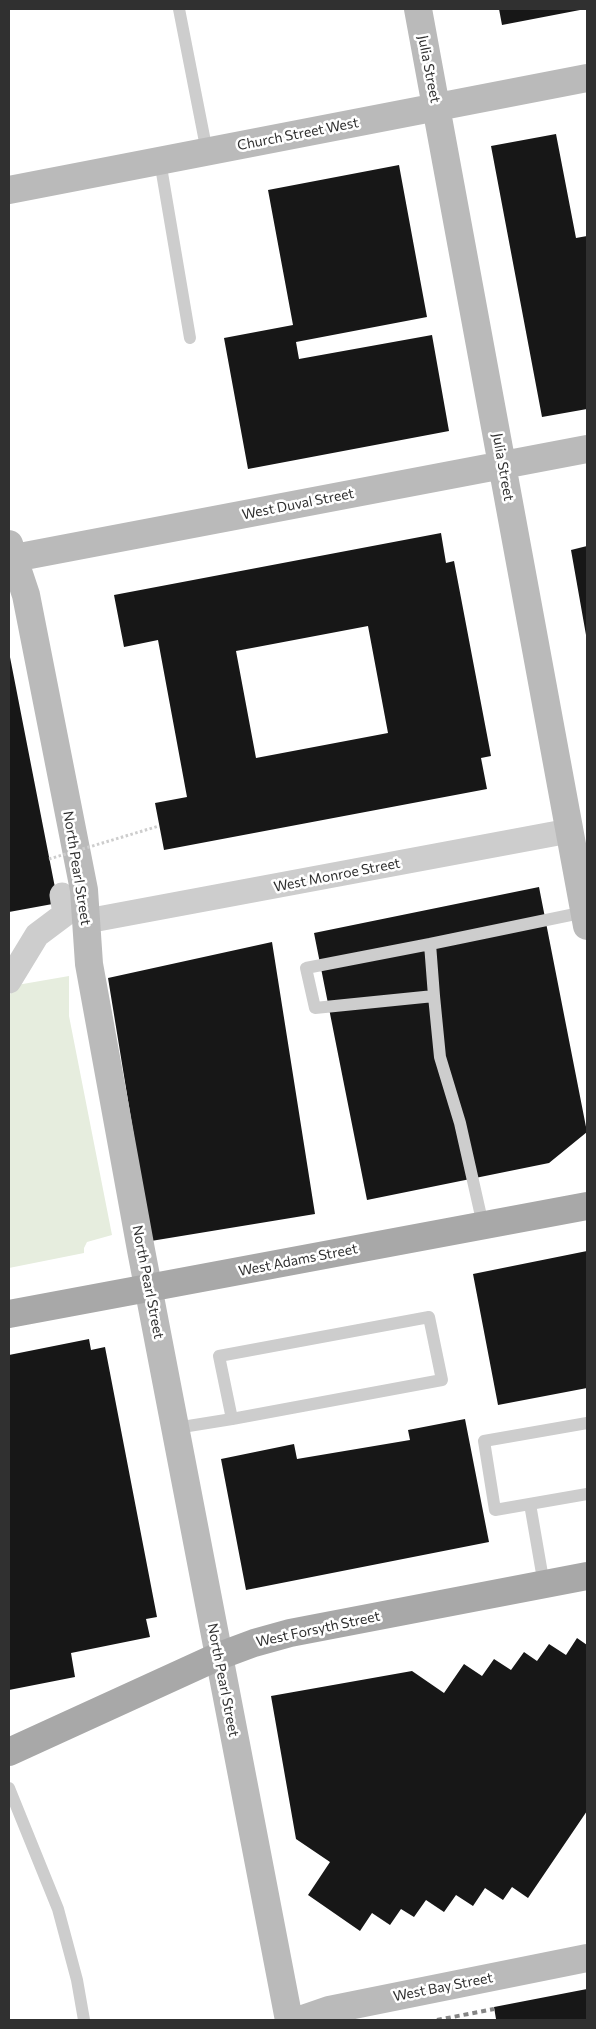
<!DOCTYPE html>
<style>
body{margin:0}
#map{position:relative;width:596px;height:2029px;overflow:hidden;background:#fff;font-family:Commissioner,sans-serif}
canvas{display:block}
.frame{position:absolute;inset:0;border:10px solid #303030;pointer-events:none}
</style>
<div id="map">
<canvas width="596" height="2029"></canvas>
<div class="frame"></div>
</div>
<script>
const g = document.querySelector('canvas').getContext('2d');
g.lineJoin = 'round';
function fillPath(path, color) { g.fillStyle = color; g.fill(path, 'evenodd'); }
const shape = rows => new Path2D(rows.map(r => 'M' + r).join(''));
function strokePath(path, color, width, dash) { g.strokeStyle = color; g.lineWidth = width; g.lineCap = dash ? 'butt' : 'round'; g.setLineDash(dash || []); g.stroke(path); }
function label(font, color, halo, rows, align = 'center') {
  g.font = font + ' Commissioner,sans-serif'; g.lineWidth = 5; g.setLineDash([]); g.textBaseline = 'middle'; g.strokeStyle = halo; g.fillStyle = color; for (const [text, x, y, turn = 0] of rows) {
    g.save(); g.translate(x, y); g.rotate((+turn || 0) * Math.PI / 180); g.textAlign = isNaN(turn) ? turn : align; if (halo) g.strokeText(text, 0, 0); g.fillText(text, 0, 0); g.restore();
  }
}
fillPath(shape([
 [69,976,69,1016,112,1235,87,1242,84,1248,84,1253,9,1268,9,996,17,985]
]), '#e6edde');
fillPath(shape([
 [499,9,580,9,580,10,502,25],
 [556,134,576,238,587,236,587,409,542,417,491,146],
 [399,165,427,317,296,342,299,359,432,335,449,431,248,469,224,338,293,325,268,190],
 [441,533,446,563,454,561,491,756,481,758,487,789,164,850,155,803,187,797,158,640,124,647,114,595],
 [368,626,388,733,256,758,236,651],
 [587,546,587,635,586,635,571,550],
 [9,652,58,903,9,912],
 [539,887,587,1132,549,1163,367,1200,314,933],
 [272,942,315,1214,151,1241,108,978],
 [587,1251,587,1388,498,1405,473,1274],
 [89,1339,91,1350,105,1347,157,1617,146,1619,150,1637,71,1653,75,1677,9,1690,9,1355],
 [465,1419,489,1542,246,1590,221,1459,294,1444,297,1459,410,1440,408,1430],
 [577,1638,587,1645,587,1811,528,1898,512,1887,503,1900,485,1888,473,1906,456,1895,444,1912,426,1900,414,1917,401,1909,390,1925,372,1913,360,1931,308,1895,330,1862,296,1839,271,1696,412,1671,444,1693,464,1664,482,1676,494,1659,511,1670,524,1652,537,1661,549,1644,566,1655],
 [587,1989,587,2020,492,2020,496,2019,494,2007]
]), '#171717');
strokePath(shape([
 [179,9,207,152],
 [160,161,190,338],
 [430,944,585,912],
 [434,996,315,1008,306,968,430,944,434,996,440,1057,460,1123,483,1225],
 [587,1423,484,1441,495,1510,587,1494],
 [176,1428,232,1419,442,1380,429,1317,219,1356,232,1419],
 [530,1504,544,1585],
 [9,1788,58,1909,77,1980,84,2020]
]), '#cdcdcd', 12);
strokePath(shape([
 [87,921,569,831],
 [9,981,37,935,65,914,62,895]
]), '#cdcdcd', 25);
strokePath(shape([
 [418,9,587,926],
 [9,190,587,78],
 [9,544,26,595,84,890,89,964,141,1250,289,2020],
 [9,559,587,449],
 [300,2020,329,2010,587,1958]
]), '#bababa', 28);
strokePath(shape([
 [9,1314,587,1206],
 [9,1752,219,1656,254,1643,290,1633,587,1576]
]), '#a8a8a8', 28);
strokePath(shape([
 [437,2020,494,2009]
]), '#858585', 4, [5, 4]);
strokePath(shape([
 [49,859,159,826]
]), '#cdcdcd', 3, [2.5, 2.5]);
label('14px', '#303030', '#fff', [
 ["Julia Street",429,69,79],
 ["Church Street West",298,134,-11],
 ["Julia Street",503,467,80],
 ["West Duval Street",298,504,-11],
 ["North Pearl Street",77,868,81],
 ["West Monroe Street",337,875,-11],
 ["West Adams Street",298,1260,-11],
 ["North Pearl Street",148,1282,79],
 ["West Forsyth Street",318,1629,-12],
 ["North Pearl Street",223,1680,79],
 ["West Bay Street",443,1987,-11]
]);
</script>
